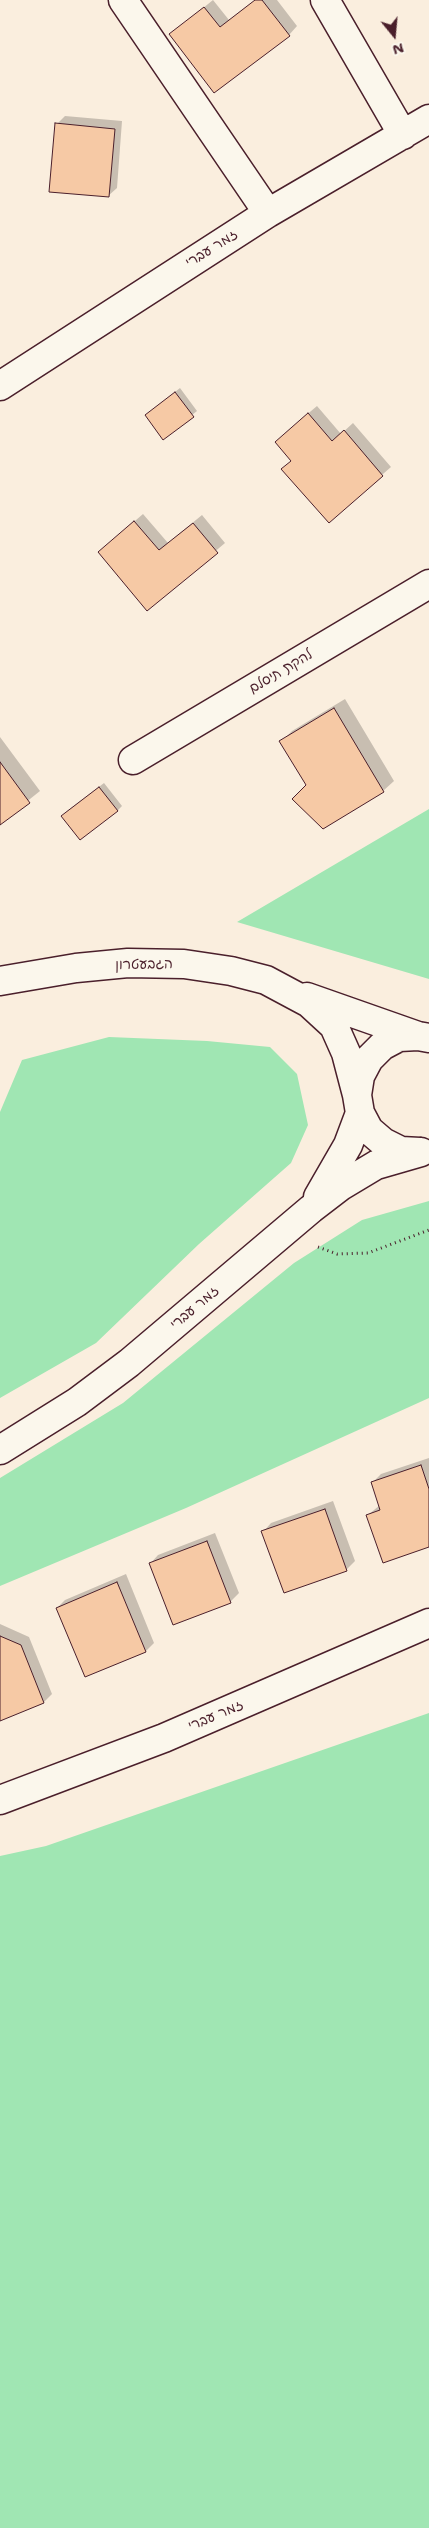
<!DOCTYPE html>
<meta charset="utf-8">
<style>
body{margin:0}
#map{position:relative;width:429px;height:2528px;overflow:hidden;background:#faeede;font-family:"Shantell Sans",sans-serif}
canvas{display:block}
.north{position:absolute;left:369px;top:10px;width:50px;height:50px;-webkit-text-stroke:4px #fbf7ec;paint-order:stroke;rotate:163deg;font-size:14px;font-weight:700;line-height:20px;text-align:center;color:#4a1f2b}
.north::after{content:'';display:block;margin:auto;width:18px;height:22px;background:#4a1f2b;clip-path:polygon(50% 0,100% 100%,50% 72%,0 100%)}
</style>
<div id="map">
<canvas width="429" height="2528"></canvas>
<div class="north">N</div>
</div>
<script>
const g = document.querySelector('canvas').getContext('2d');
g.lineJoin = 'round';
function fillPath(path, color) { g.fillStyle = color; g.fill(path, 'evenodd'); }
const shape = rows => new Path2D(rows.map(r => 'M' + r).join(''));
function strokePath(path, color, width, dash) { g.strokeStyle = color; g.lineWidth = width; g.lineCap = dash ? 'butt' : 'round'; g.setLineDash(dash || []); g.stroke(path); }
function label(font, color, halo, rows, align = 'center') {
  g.font = font + ' "Shantell Sans","Playpen Sans Hebrew",sans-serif'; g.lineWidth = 4.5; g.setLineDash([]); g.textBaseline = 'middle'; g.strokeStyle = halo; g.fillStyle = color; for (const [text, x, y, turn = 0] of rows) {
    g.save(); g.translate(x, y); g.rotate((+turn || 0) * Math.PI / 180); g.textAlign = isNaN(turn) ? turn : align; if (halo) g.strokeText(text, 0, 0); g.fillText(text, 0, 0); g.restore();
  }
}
fillPath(shape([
 [429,809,429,979,237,922],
 [109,1037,207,1041,270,1047,297,1074,308,1125,291,1163,199,1244,96,1343,0,1398,0,1112,22,1060],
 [429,1201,429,1398,186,1508,0,1586,0,1478,123,1403,294,1263,362,1220],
 [429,1713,429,2528,0,2528,0,1856,46,1846]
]), '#a0e6b3');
fillPath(shape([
 [213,0,229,20,255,0,277,0,297,26,289,35,171,34],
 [65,116,122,121,117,188,108,196,57,124],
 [180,388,197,411,163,438,146,415],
 [317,406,341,434,353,423,391,467,329,521,292,460,285,433],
 [143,514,168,543,202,515,225,543,147,609,99,552],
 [345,699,394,781,383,791,307,785,281,742,292,731],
 [0,737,40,791,0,823],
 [104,783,122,806,117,811,67,811],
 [429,1458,429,1546,368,1515,380,1505,372,1483,381,1474],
 [333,1501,355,1561,346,1570,263,1532,271,1523],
 [215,1533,239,1593,230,1602,150,1564,158,1555],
 [126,1574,154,1643,146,1651,57,1608,65,1600],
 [0,1624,29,1637,52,1694,44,1702,0,1720]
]), '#0003');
const building = shape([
 [255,0,262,0,290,36,214,93,169,34,204,7,220,27,255,0],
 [55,123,115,129,109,197,49,192,55,123],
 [175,392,194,417,163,440,145,415,175,392],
 [308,413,332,441,344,430,383,476,329,523,281,469,291,461,275,442,308,413],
 [134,521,159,550,193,523,218,553,147,611,98,552,134,521],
 [334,708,384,792,323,829,292,799,306,785,279,741,334,708],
 [0,762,30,803,0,825,0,762],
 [99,787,118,811,80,840,61,816,99,787],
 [421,1465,429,1489,429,1547,383,1563,366,1515,380,1510,371,1482,421,1465],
 [325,1509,347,1571,284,1593,261,1531,325,1509],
 [207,1541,231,1603,173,1625,149,1563,207,1541],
 [117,1582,146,1652,85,1677,56,1608,117,1582],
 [0,1636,21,1645,44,1703,0,1721,0,1636]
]);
fillPath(building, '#f6c9a5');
strokePath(building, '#4a1f2b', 1);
const minor = shape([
 [123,0,268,213],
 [325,0,403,135],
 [0,386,268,213,429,119],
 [133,760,429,584],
 [0,981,76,968,128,963,184,964,231,971,266,980,309,1003,334,1026,346,1053,357,1095],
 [307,997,418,1036],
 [420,1152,401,1151,383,1142,369,1130,360,1113,357,1095,360,1076,369,1059,382,1046,399,1037,418,1036,429,1038],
 [318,1197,348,1145,360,1113],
 [0,1450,77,1402,129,1363,311,1209,341,1186,376,1165,421,1152],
 [0,1800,164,1738,429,1623]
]);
strokePath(minor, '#4a1f2b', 31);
strokePath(shape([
 [318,1247,337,1254,368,1253,429,1230]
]), '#4a1f2b', 3, [1, 4]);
strokePath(minor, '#fbf7ec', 28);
label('14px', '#4a1f2b', '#fbf7ec', [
 ["זמר עברי",212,249,-32],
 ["להקת תיסלם",281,672,-31],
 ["הגבעטרון",144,965,-1],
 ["זמר עברי",195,1308,-40],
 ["זמר עברי",216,1716,-23]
]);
</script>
